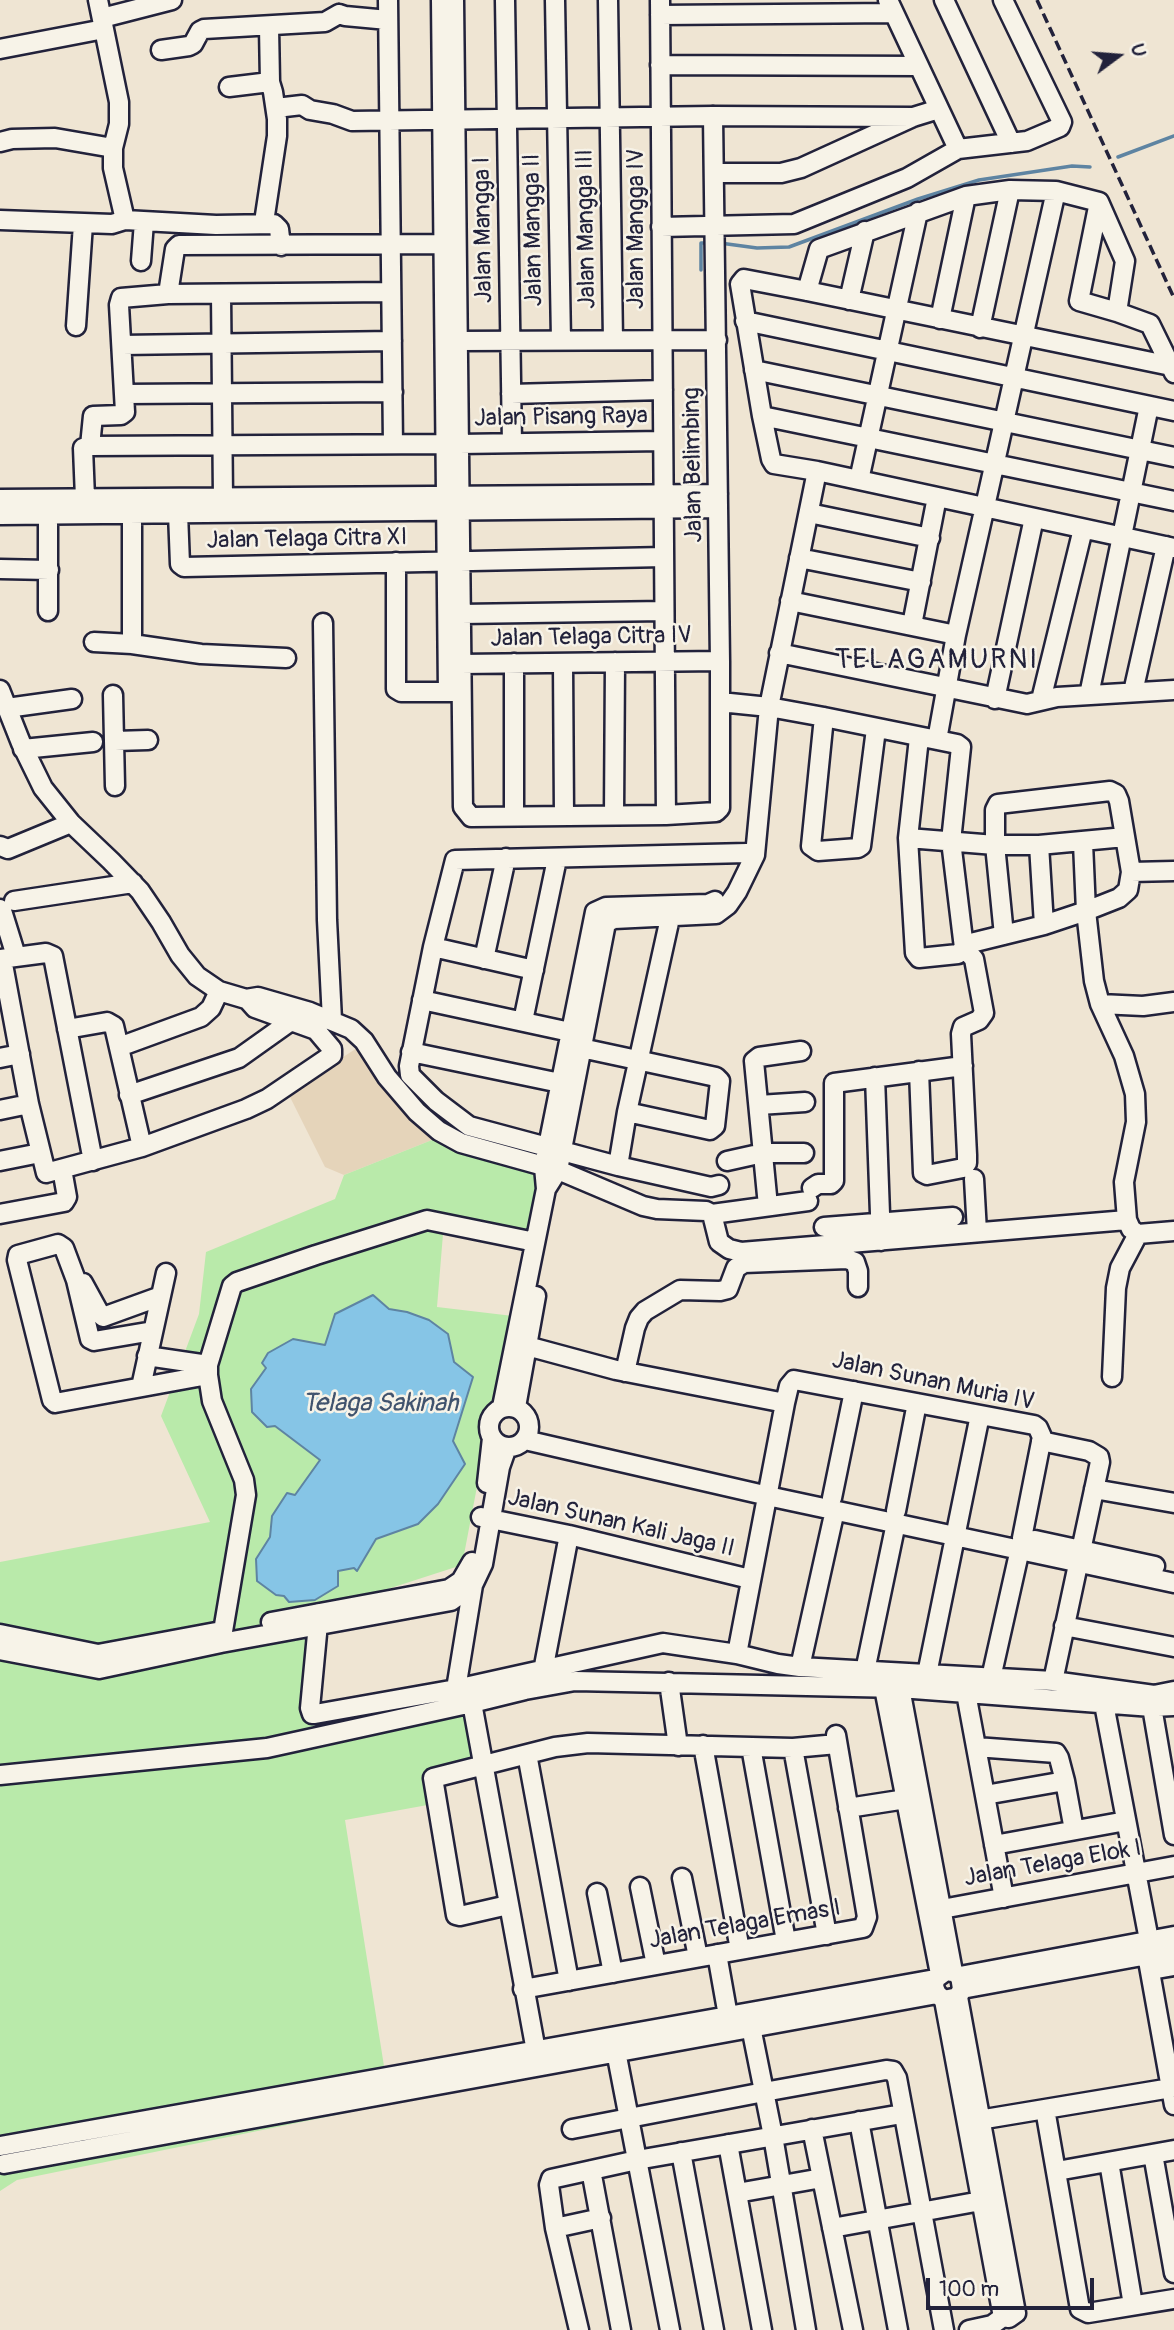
<!DOCTYPE html>
<style>
body{margin:0}
#map{position:relative;width:1174px;height:2330px;overflow:hidden;background:#efe5d3;font-family:Pangolin,sans-serif}
canvas{display:block}
.north{position:absolute;left:1083px;top:21px;width:70px;height:70px;-webkit-text-stroke:5px #f7f3e8;paint-order:stroke;rotate:74deg;font-size:19px;font-weight:700;line-height:28px;text-align:center;color:#22223b}
.north::after{content:'';display:block;margin:auto;width:24px;height:32px;background:#22223b;clip-path:polygon(50% 0,100% 100%,50% 72%,0 100%)}
.scale{position:absolute;left:926px;top:2278px;width:168px;height:32px;box-sizing:border-box;border:4px solid #22223b;border-top:0;padding-left:9px;font-size:21px;line-height:24px;white-space:nowrap;color:#22223b;-webkit-text-stroke:5px #f7f3e8;paint-order:stroke}
</style>
<div id="map">
<canvas width="1174" height="2330"></canvas>
<div class="north">U</div>
<div class="scale">100 m</div>
</div>
<script>
const g = document.querySelector('canvas').getContext('2d');
g.lineJoin = 'round';
function fillPath(path, color) { g.fillStyle = color; g.fill(path, 'evenodd'); }
const shape = rows => new Path2D(rows.map(r => 'M' + r).join(''));
function strokePath(path, color, width, dash) { g.strokeStyle = color; g.lineWidth = width; g.lineCap = dash ? 'butt' : 'round'; g.setLineDash(dash || []); g.stroke(path); }
function label(font, color, halo, rows, align = 'center') {
  g.font = font + ' Pangolin,sans-serif'; g.lineWidth = 5; g.setLineDash([]); g.textBaseline = 'middle'; g.strokeStyle = halo; g.fillStyle = color; for (const [text, x, y, turn = 0] of rows) {
    g.save(); g.translate(x, y); g.rotate((+turn || 0) * Math.PI / 180); g.textAlign = isNaN(turn) ? turn : align; if (halo) g.strokeText(text, 0, 0); g.fillText(text, 0, 0); g.restore();
  }
}
fillPath(shape([
 [357,1048,432,1140,344,1175,325,1167,288,1093]
]), '#e5d4ba');
fillPath(shape([
 [432,1140,540,1177,525,1248,443,1234,437,1307,513,1316,494,1398,462,1565,332,1607,311,1750,471,1714,479,1765,428,1775,433,1804,345,1820,390,2104,17,2180,0,2191,0,1562,210,1522,161,1416,199,1314,206,1252,335,1199,344,1175]
]), '#b9eaaa');
const water = shape([
 [373,1295,389,1309,407,1312,429,1320,448,1334,454,1362,473,1377,453,1441,465,1464,438,1504,418,1524,376,1539,357,1571,354,1568,338,1571,338,1586,315,1600,289,1602,284,1596,276,1595,257,1581,256,1559,270,1537,272,1516,287,1493,295,1495,320,1460,275,1426,267,1427,252,1412,251,1389,266,1368,262,1363,268,1353,293,1339,325,1345,335,1314,373,1295]
]);
fillPath(water, '#86c5e6');
strokePath(water, '#5e84a2', 2);
strokePath(shape([
 [1118,157,1174,136],
 [720,243,757,248,789,247,918,199,979,180,1072,166,1090,167],
 [701,270,701,243,709,243]
]), '#5e84a2', 3.5);
const minor = shape([
 [98,0,119,102,119,124,113,148,113,168,125,220,216,225,274,224,279,229,281,246],
 [388,0,393,444],
 [441,0,448,692],
 [454,0,463,807,471,817,666,815,716,812,720,808,720,661,713,116],
 [505,0,512,443],
 [555,0,561,340],
 [608,0,613,340],
 [660,0,666,815],
 [888,0,958,149],
 [944,0,1011,143],
 [339,14,345,16,388,20],
 [660,15,894,13],
 [102,18,172,0],
 [269,27,270,82],
 [0,49,104,29],
 [161,50,189,46,193,44,200,31,204,29,325,22,339,14],
 [660,65,919,66],
 [229,87,270,82,273,92,277,119,277,136,264,222],
 [276,108,302,105,310,110,333,114,352,121,713,116,913,117],
 [0,142,12,139,55,138,113,148],
 [714,173,781,173,801,168,913,117,939,109],
 [1099,202,1079,301,1117,312],
 [0,220,112,224,125,220],
 [661,227,794,224,907,178,958,149,1027,141,1060,127,1062,122,1003,0],
 [141,261,144,222],
 [807,291,819,249,966,196,1010,190,1056,191,1099,202,1125,261,1117,312,1150,324,1174,373],
 [391,292,168,294,121,298,119,305,125,412,121,415,93,416,90,446,446,444],
 [168,294,175,249,179,245,453,244],
 [221,294,223,498],
 [849,300,865,231],
 [940,319,966,196],
 [745,321,1174,411],
 [76,326,83,224],
 [980,328,1010,190],
 [458,341,717,340],
 [122,345,392,341],
 [1171,366,807,291,744,279,740,284,762,416,771,459,774,464,817,471,1174,548],
 [754,370,1174,457],
 [125,394,393,392],
 [511,394,663,390],
 [762,416,1174,501],
 [459,444,663,441],
 [859,480,918,212],
 [85,498,83,448,90,446],
 [0,499,718,494],
 [178,513,180,564,184,567,664,557],
 [809,513,930,538],
 [0,515,718,508],
 [132,515,132,644,201,654,286,658],
 [799,558,921,582],
 [396,562,396,689,401,692,458,692],
 [0,569,49,570],
 [790,601,956,635],
 [48,611,48,515],
 [461,614,664,611],
 [323,623,327,920,332,1020],
 [912,625,937,497],
 [94,642,132,644],
 [779,653,1027,704,1057,697,1174,690],
 [563,663,564,816],
 [461,664,720,661],
 [0,690,21,743,43,788,71,823,111,861,140,891,161,922,180,955,197,976,219,991,246,999,258,997,310,1012,351,1029,364,1041,387,1077,417,1112,439,1131,461,1143,558,1170,643,1206,657,1209,706,1211,712,1214,719,1242,729,1249,741,1252,1127,1220,1131,1229,1138,1234,1174,1231],
 [1133,692,1166,546],
 [113,695,115,786],
 [1089,695,1149,406],
 [995,699,1034,518],
 [1041,700,1083,529],
 [720,702,769,707,824,717,957,744,961,747,951,841,964,948,958,954,919,958,915,953,908,838,919,738],
 [7,708,72,699],
 [824,717,811,846,818,851,858,848,861,846,876,729],
 [937,740,956,635,1056,191],
 [115,741,148,740],
 [23,749,93,742],
 [614,815,615,662],
 [514,816,514,663],
 [908,838,995,845,1039,845,1125,837],
 [1083,843,1086,911,1094,981,1100,1004,1124,1056,1135,1094,1136,1122,1124,1182,1127,1220],
 [1039,845,1044,925],
 [0,846,8,849,71,823],
 [1131,872,1174,871],
 [14,901,133,883],
 [0,909,3,914,16,956],
 [433,947,534,970],
 [0,959,46,953,53,956,93,1161],
 [2,959,29,1104,46,1173,142,1147,246,1109,267,1099,332,1055,332,1049,316,1030,255,1008,247,999],
 [484,959,506,858],
 [422,1000,570,1032],
 [1100,1004,1143,1006,1174,1002],
 [523,1021,557,859],
 [67,1029,107,1022,114,1026,142,1147],
 [572,1046,716,1077,720,1081,715,1126,710,1130,627,1112],
 [119,1047,201,1017,211,1008,219,991],
 [411,1052,560,1083],
 [0,1058,20,1054],
 [919,1071,923,1173,927,1175,963,1168,967,1163,967,1155,961,1034,963,1027,979,1020,984,1013,974,959,964,948,975,942,1044,925,1086,911,1119,898,1128,890,1131,872,1119,801,1116,794,1110,791,998,804,995,810,995,845,1004,935],
 [875,1077,881,1241],
 [129,1095,239,1058,291,1021],
 [759,1105,805,1102],
 [0,1110,29,1104],
 [0,1161,40,1153],
 [727,1161,763,1153,804,1153],
 [618,1166,627,1112,670,918],
 [974,1179,977,1232],
 [719,1185,711,1187,618,1166,469,1126,436,1101,410,1075,409,1066,433,947,455,860,747,853,755,855],
 [812,1188,818,1184,831,1184,834,1181,834,1083,963,1066],
 [546,1189,558,1170,606,923,614,919,716,914,728,905,737,892,755,855,769,707,817,471],
 [768,1206,754,1061,759,1057,801,1051],
 [0,1214,64,1202,67,1197,62,1169],
 [712,1214,808,1201],
 [824,1227,953,1217],
 [83,1283,100,1314,103,1317,161,1296],
 [153,1331,94,1341,90,1339,76,1280,64,1248,58,1244,18,1255,17,1260,52,1400,55,1403,208,1375],
 [527,1346,616,1370,785,1403],
 [147,1356,208,1365],
 [625,1372,635,1328,639,1318,645,1311,680,1290,720,1291,728,1289,736,1268,744,1263,847,1259,855,1262,858,1271,858,1287],
 [1112,1377,1116,1288,1120,1268,1138,1234],
 [141,1387,166,1273],
 '489 1427a20 20 0 1 1 40 0a20 20 0 1 1-40 0Z',
 [502,1407,546,1189,544,1167,546,1156,595,912,606,907,708,904,715,901],
 [516,1407,536,1296],
 [525,1440,777,1498,1174,1583],
 [1041,1441,1089,1451,1099,1457,1100,1462,1053,1681],
 [487,1483,492,1438],
 [1094,1489,1174,1503],
 [832,1498,854,1391],
 [896,1511,917,1403],
 [481,1517,569,1535,750,1579],
 [1035,1540,1155,1566],
 [319,1613,310,1708,312,1714,315,1714,456,1689,663,1643,737,1654,778,1664,800,1667,1053,1681,1154,1695,1174,1691],
 [271,1622,449,1589,461,1581,472,1562],
 [1064,1626,1174,1647],
 [0,1634,98,1654,216,1632],
 [221,1643,246,1495,244,1480,212,1401,208,1375,208,1365,232,1286,237,1282,316,1255,427,1220,535,1242],
 [0,1650,99,1669,221,1643,451,1601,473,1585,483,1564,500,1467,507,1447],
 [737,1654,785,1403,789,1386,794,1380,1034,1425,1038,1428,1042,1437,1022,1538],
 [800,1667,835,1510],
 [543,1671,569,1535],
 [865,1671,896,1523],
 [927,1674,980,1415],
 [991,1678,1020,1549],
 [669,1682,678,1746],
 [884,1688,940,1974],
 [900,1688,953,1972],
 [456,1689,473,1585,470,1583],
 [966,1693,1004,1898],
 [472,1703,536,2051],
 [1104,1704,1149,1940],
 [1152,1707,1174,1835],
 [703,1745,740,1950],
 [751,1747,786,1941],
 [976,1747,1056,1753,1059,1758,1065,1781,1074,1830],
 [793,1748,827,1935],
 [527,1754,569,1981],
 [0,1775,267,1748,472,1703,525,1690,575,1681,900,1688,1152,1707,1174,1706],
 [985,1795,1065,1781],
 [848,1808,906,1799],
 [994,1845,1126,1821],
 [682,1878,698,1957],
 [640,1887,656,1965],
 [597,1893,613,1973],
 [508,1905,460,1916,456,1915,433,1778,555,1747,588,1743,793,1748,837,1744],
 [942,1909,1174,1866],
 [717,1954,728,2016],
 [1147,1955,1174,2105],
 [1150,1970,1174,1966],
 [960,1976,962,1989,958,1997,944,2000,937,1994,934,1987,935,1979,946,1971,953,1972,960,1976,1174,1936],
 [523,1989,863,1928,867,1917,836,1735],
 [962,1989,1174,1950],
 [958,1997,1016,2313,1009,2318,1003,2317,992,2325,969,2330],
 [944,2000,1003,2317],
 [751,2027,773,2136,806,2330],
 [614,2041,670,2330],
 [1045,2109,1080,2309,1088,2313,1174,2299],
 [979,2120,1171,2088],
 [859,2121,898,2330],
 [572,2129,764,2092,886,2070,893,2071,897,2078,944,2330],
 [812,2129,853,2330],
 [728,2144,762,2330],
 [1,2146,935,1979],
 [681,2152,714,2330],
 [1153,2154,1174,2273],
 [1109,2162,1133,2305],
 [4,2164,937,1994],
 [591,2170,621,2330],
 [1057,2171,1174,2150],
 [737,2193,822,2178],
 [555,2228,601,2218],
 [832,2228,981,2201],
 [579,2330,555,2228,549,2185,551,2179,637,2160,902,2114]
]);
strokePath(minor, '#22223b', 23);
strokePath(minor, '#f7f3e8', 18);
strokePath(shape([
 [1037,0,1174,298]
]), '#22223b', 3.5, [10, 5]);
label('24px', '#22223b', '#f7f3e8', [
 ["Jalan Mangga III",587,229,-91],
 ["Jalan Mangga IV",637,229,-90],
 ["Jalan Mangga I",484,230,-91],
 ["Jalan Mangga II",534,230,-91],
 ["Jalan Pisang Raya",561,418,-1],
 ["Jalan Belimbing",694,465,-91],
 ["Jalan Telaga Citra XI",307,540,-1],
 ["Jalan Telaga Citra IV",591,638,-1],
 ["Jalan Sunan Muria IV",933,1382,12],
 ["Jalan Sunan Kali Jaga II",621,1524,13],
 ["Jalan Telaga Elok I",1053,1864,-10],
 ["Jalan Telaga Emas I",745,1925,-10]
]);
label('italic 26px', '#40536e', '#f7f3e8', [
 ["Telaga Sakinah",380,1404]
]);
g.letterSpacing = '2px';
label('28px', '#22223b', '#f7f3e8', [
 ["TELAGAMURNI",937,661]
]);
g.letterSpacing = '0px';
</script>
